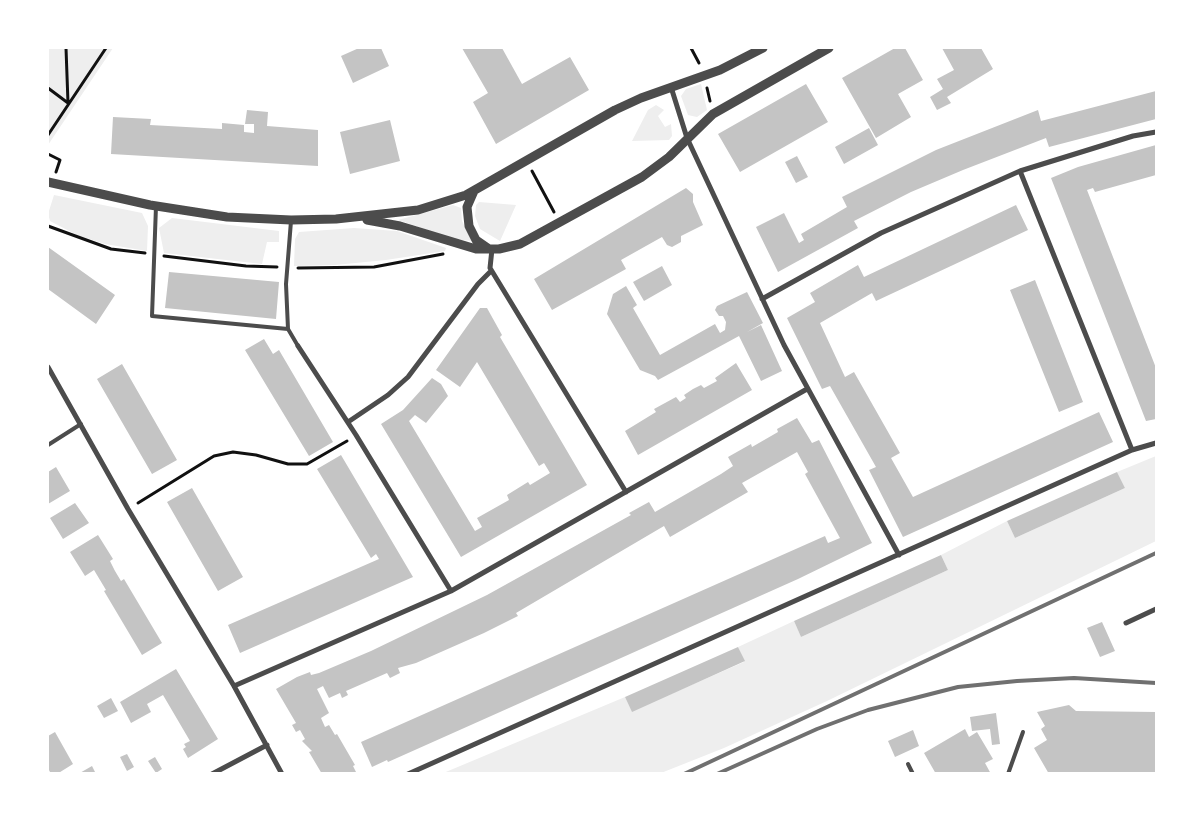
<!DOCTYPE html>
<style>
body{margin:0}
#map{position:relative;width:1204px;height:821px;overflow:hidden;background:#fff;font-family:Quicksand,sans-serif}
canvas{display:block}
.frame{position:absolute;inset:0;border:49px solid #fff;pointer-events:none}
</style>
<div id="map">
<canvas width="1204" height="821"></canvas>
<div class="frame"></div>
</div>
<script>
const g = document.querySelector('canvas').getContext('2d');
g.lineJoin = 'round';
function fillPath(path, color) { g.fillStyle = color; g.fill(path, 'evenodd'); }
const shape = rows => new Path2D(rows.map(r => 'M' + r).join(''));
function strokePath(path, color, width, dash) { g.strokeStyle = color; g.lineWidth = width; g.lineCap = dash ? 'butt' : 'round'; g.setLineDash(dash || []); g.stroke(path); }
fillPath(shape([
 [48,48,113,48,48,145],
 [701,84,707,110,697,117,688,115,681,96,686,89],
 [656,105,664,110,658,116,665,127,671,124,672,136,669,140,632,141,648,110],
 [54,195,142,213,148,226,147,251,105,244,77,235,50,221,48,214],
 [479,202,516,205,500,241,480,229,475,216,476,205],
 [453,205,461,208,462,221,472,241,454,239,398,220],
 [172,218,279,231,279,242,267,242,262,264,164,253,159,228],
 [354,228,397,231,446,248,445,251,386,260,335,265,294,266,295,239,299,232],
 [1156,456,1156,541,827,701,724,748,661,773,441,774,625,697,632,711,744,662,738,647,794,621,801,637,948,570,941,555,1007,521,1015,538,1125,488,1117,472]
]), '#eee');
fillPath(shape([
 [359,48,381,48,389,66,353,83,341,56],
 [462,48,502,48,522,84,570,57,589,90,496,144,473,102,488,93],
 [895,48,905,48,923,80,898,94,911,117,876,138,842,78],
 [942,48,981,48,993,69,947,97,951,103,937,110,930,97,943,89,937,79,954,70],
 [806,84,828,122,740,172,718,134],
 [1156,91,1156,119,1049,147,1046,138,963,170,911,192,854,221,858,228,778,272,756,227,784,213,799,243,804,240,801,234,847,207,842,197,936,150,1038,110,1041,121],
 [247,110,268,112,267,126,318,130,318,166,111,154,113,117,151,119,150,125,222,129,222,123,244,125,244,132,254,133,254,124,245,124],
 [390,120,400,161,350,174,340,132],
 [869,128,878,145,844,164,835,147],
 [1156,145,1156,175,1095,192,1093,188,1087,190,1156,368,1156,419,1146,421,1051,178,1078,167],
 [797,156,808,177,796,183,785,162],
 [686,188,693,194,693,202,703,225,681,236,681,242,672,247,667,245,662,237,621,260,626,269,552,310,534,279],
 [1016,205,1028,230,876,301,872,293,820,323,845,377,854,372,900,453,891,458,913,497,1099,412,1113,442,903,537,869,470,876,467,830,386,822,389,787,318,815,302,810,293,858,265,864,277],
 [48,247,115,295,96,324,48,289],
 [662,266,672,285,644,301,633,282],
 [169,272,279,282,276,319,165,308],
 [1035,280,1083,402,1059,412,1010,290],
 [626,286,637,305,633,308,660,355,715,324,720,333,725,330,726,322,723,316,719,316,715,310,717,306,747,292,763,323,747,332,761,325,782,371,761,381,739,336,658,380,655,376,640,370,607,314,613,294],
 [480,308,487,308,502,335,500,337,587,485,461,557,381,424,403,410,432,378,441,384,448,396,426,423,415,415,409,421,475,531,482,527,477,518,509,500,507,495,528,482,530,485,550,473,544,463,539,466,477,362,460,387,436,370],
 [264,339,273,354,279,350,333,442,309,456,245,350],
 [736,363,752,390,638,455,625,431,656,412,654,409,676,397,680,402,686,398,684,395,693,389,701,385,704,388,717,381,715,378],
 [122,364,177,460,152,474,97,379],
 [797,418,812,443,819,440,872,543,798,579,388,762,387,760,372,767,361,742,825,536,828,543,840,538,805,474,808,472,797,452,742,483,748,492,670,537,664,526,516,613,518,616,484,633,416,663,398,668,400,673,390,678,387,673,346,691,348,695,342,698,340,693,329,698,323,686,317,689,329,713,321,718,325,727,329,725,335,735,337,734,355,765,353,766,357,774,322,774,309,752,312,751,302,741,305,739,300,730,296,732,292,725,296,723,276,689,297,677,310,672,311,675,319,673,371,651,487,595,631,515,629,513,649,502,655,512,721,474,733,466,728,457,751,444,752,447,778,432,777,429],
 [341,455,413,577,240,653,228,625,379,559,376,554,371,558,317,469],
 [56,467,70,491,48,504,48,472],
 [1117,472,1125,488,1015,538,1007,521],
 [192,488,243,577,218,591,167,502],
 [75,503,89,523,63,539,50,518],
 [98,535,113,559,110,561,115,571,121,581,124,579,162,643,142,655,104,591,106,590,94,570,85,576,70,552],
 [941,555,948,570,801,637,794,621],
 [1102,622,1115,651,1100,657,1087,628],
 [738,647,745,661,632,712,625,697],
 [176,669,218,739,188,758,183,749,186,747,184,744,190,741,163,695,147,704,151,712,131,723,120,702],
 [111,698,118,711,104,718,97,706],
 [1069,705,1076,711,1156,712,1156,774,1049,774,1034,748,1047,740,1041,729,1045,726,1037,712],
 [996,713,1000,744,992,745,990,729,972,731,970,717],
 [965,729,969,737,977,732,993,759,985,763,991,774,936,774,924,753],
 [913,730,919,746,895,757,888,741],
 [55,732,73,764,57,774,51,774,48,768,48,736],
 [127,754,134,767,127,771,120,757],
 [155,757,162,769,156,773,148,761],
 [92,766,96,774,78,774]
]), '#c4c4c4');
strokePath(shape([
 [691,48,699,63],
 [48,88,68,103,66,48],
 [707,88,710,101],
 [48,135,106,48],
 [48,154,60,160,56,172],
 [532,171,554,212],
 [48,226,111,249,145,253],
 [164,256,246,266,277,267],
 [298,268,374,267,443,254],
 [138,503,214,456,233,452,256,455,288,464,307,464,347,441]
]), '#111', 3);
strokePath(shape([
 [156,206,152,316,288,329,298,346],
 [288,329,286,284,291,221],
 [48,445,81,424],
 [908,764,913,774],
 [1008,774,1023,732]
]), '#4c4c4c', 4);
strokePath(shape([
 [671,87,687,138,784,345,899,555],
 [1020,171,1132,450],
 [492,249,490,268,626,492],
 [762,299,881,233,1020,171,1133,136,1156,132],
 [298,346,356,435,451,591],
 [48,367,128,509,234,686,282,774],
 [348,422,388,395,408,377,478,284,491,271],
 [1126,623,1156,609],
 [234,686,451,591,807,389],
 [212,774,267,745],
 [408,774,1132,450,1156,443]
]), '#4c4c4c', 5);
strokePath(shape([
 [48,182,150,205,227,217,291,220,336,219,418,210,466,195,615,110,641,98,720,70,763,48],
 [474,191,467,207,469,226,476,240,489,249],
 [367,220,400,226,476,249,499,249,520,244,642,177,669,157,713,114,829,48]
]), '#4c4c4c', 9);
strokePath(shape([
 [684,774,1156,553],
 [717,774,817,729,868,710,958,687,1017,681,1074,678,1156,683]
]), '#707070', 4);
</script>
